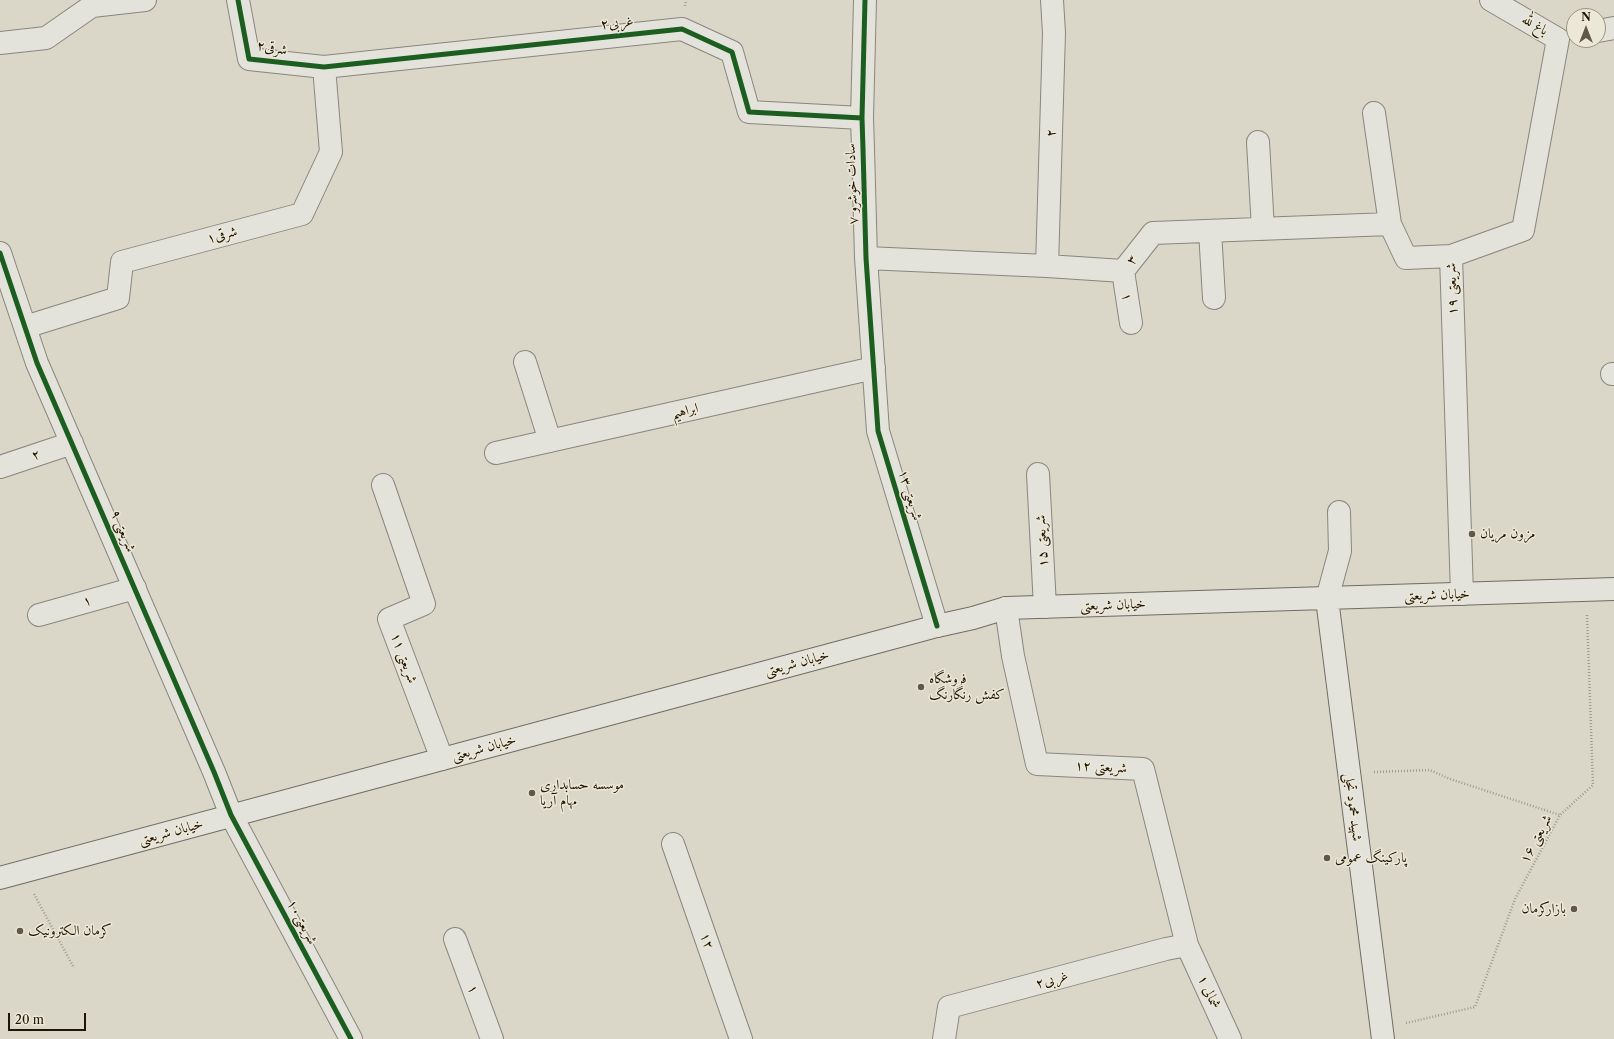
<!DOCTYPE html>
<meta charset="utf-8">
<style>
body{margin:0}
#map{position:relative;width:1614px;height:1039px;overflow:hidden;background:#dad7c9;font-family:"Libre Caslon Text",serif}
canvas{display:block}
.north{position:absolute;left:1566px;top:8px;width:40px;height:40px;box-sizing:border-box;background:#ece8d7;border:1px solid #9b9383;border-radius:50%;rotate:0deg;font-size:11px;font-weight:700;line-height:16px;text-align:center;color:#221405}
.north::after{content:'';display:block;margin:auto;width:14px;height:18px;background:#62584a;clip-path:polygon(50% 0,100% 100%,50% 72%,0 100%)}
.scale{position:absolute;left:8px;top:1013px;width:78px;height:18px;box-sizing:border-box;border:2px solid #221405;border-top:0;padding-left:5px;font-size:12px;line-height:14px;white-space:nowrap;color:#221405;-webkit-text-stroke:3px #ece8d7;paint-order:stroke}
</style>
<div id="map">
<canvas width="1614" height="1039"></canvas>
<div class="north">N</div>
<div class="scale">20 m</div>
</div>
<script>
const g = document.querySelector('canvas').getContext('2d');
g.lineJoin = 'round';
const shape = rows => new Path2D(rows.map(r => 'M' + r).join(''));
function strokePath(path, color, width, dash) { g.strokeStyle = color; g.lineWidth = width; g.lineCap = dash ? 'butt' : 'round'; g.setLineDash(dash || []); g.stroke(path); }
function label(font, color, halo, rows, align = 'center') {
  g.font = font + ' "Libre Caslon Text",Amiri,serif'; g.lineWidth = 3; g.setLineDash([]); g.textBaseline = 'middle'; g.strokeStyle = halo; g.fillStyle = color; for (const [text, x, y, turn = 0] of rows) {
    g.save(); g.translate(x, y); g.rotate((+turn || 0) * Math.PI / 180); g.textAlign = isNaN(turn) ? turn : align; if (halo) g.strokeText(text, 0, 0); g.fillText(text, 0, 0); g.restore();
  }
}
const street = shape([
 [238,0,249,59,324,67,682,29,732,52,749,112,862,118],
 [865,0,862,118,863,149,866,258,878,431,937,626],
 [1491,0,1558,39],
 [1598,31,1614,28],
 [0,43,46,38,92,6,145,0],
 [1374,113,1390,224],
 [1258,142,1263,229],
 [1210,231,1214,298],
 [0,253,37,363,214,772,231,815,351,1039],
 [866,258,1047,266,1123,271,1153,233,1390,224,1406,258,1451,256],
 [1047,266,1054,33,1052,0],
 [1123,271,1131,323],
 [25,327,118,298,122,262,302,214,331,152,324,67],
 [525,362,550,441],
 [1612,374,1614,374],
 [496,453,874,368],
 [0,467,72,443],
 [1038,474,1045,607],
 [383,485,424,604,389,619,442,759],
 [1462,594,1451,256,1523,230,1558,39],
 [1327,599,1340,551,1339,512],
 [1006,608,1013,656,1037,764,1143,769,1187,945,1230,1039],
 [39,615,135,588],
 [673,844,741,1039],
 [455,939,492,1039],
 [944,1039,949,1007,1166,949,1187,945]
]);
const secondary = shape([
 [1327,599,1383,1039],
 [0,878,937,626,973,618,1006,608,1614,589]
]);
strokePath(street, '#8a867d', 24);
strokePath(secondary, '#706c62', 24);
strokePath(shape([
 [685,6,686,0],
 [1374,772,1430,770,1450,779,1560,815],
 [34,894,74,968],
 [1406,1023,1475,1007,1515,899,1560,815,1593,785,1587,614]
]), '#9e9b94', 2.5, [1, 2]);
strokePath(street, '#e3e2db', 22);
strokePath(secondary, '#e3e2db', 22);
strokePath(shape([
 [238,0,249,59,324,67,682,29,732,52,749,112,862,118],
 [865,0,862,118,863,149,866,258,878,431,937,626],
 [0,253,37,363,214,772,231,815,351,1039]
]), '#1b5e20', 5);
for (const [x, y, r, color] of [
 [1472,534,4,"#62584a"],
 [921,687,4,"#62584a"],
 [532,793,4,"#62584a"],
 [1327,858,4,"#62584a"],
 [1574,909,4,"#62584a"],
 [20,931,4,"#62584a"]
]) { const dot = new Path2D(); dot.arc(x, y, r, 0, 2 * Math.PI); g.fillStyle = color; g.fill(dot); strokePath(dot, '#ece8d7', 1.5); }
label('14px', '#221405', '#ece8d7', [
 ["غربی۲",617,23,-6],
 ["باغ لله",1535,25,30],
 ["شرقی۲",272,48,9],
 ["۲",1051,133,-88],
 ["سادات خوشرو ۷",852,184,-92],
 ["شرقی۱",222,235,-15],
 ["۳",1132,260,-51],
 ["شریعتی ۱۹",1452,289,-92],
 ["۱",1127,297,81],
 ["ابراهیم",685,411,-13],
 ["۲",36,455,-18],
 ["شریعتی ۱۳",910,495,73],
 ["شریعتی ۹",123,531,67],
 ["شریعتی ۱۵",1042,541,-93],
 ["خیابان شریعتی",1437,595,-2],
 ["۱",87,601,-16],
 ["خیابان شریعتی",1113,605,-2],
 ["شریعتی ۱۱",404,658,70],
 ["خیابان شریعتی",797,663,-15],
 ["خیابان شریعتی",484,748,-15],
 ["شریعتی ۱۲",1101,767,3],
 ["شهید محمود تجلی",1353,807,83],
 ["خیابان شریعتی",171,832,-15],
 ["شریعتی ۱۶",1536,839,-62],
 ["شریعتی۱۰",302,922,62],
 ["۱۲",707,941,71],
 ["غربی۲",1052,980,-15],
 ["۱",473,989,69],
 ["۱ شمالی",1209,992,65]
]);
label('14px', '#221405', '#ece8d7', [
 ["مزون مریان",1480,534],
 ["فروشگاه",929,679],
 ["کفش رنگارنگ",929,695],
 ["موسسه حسابداری",540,785],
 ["مهام آریا",540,801],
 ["پارکینگ عمومی",1335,858],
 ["بازارکرمان",1566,909,"right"],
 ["کرمان الکترونیک",28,931]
], 'left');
</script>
